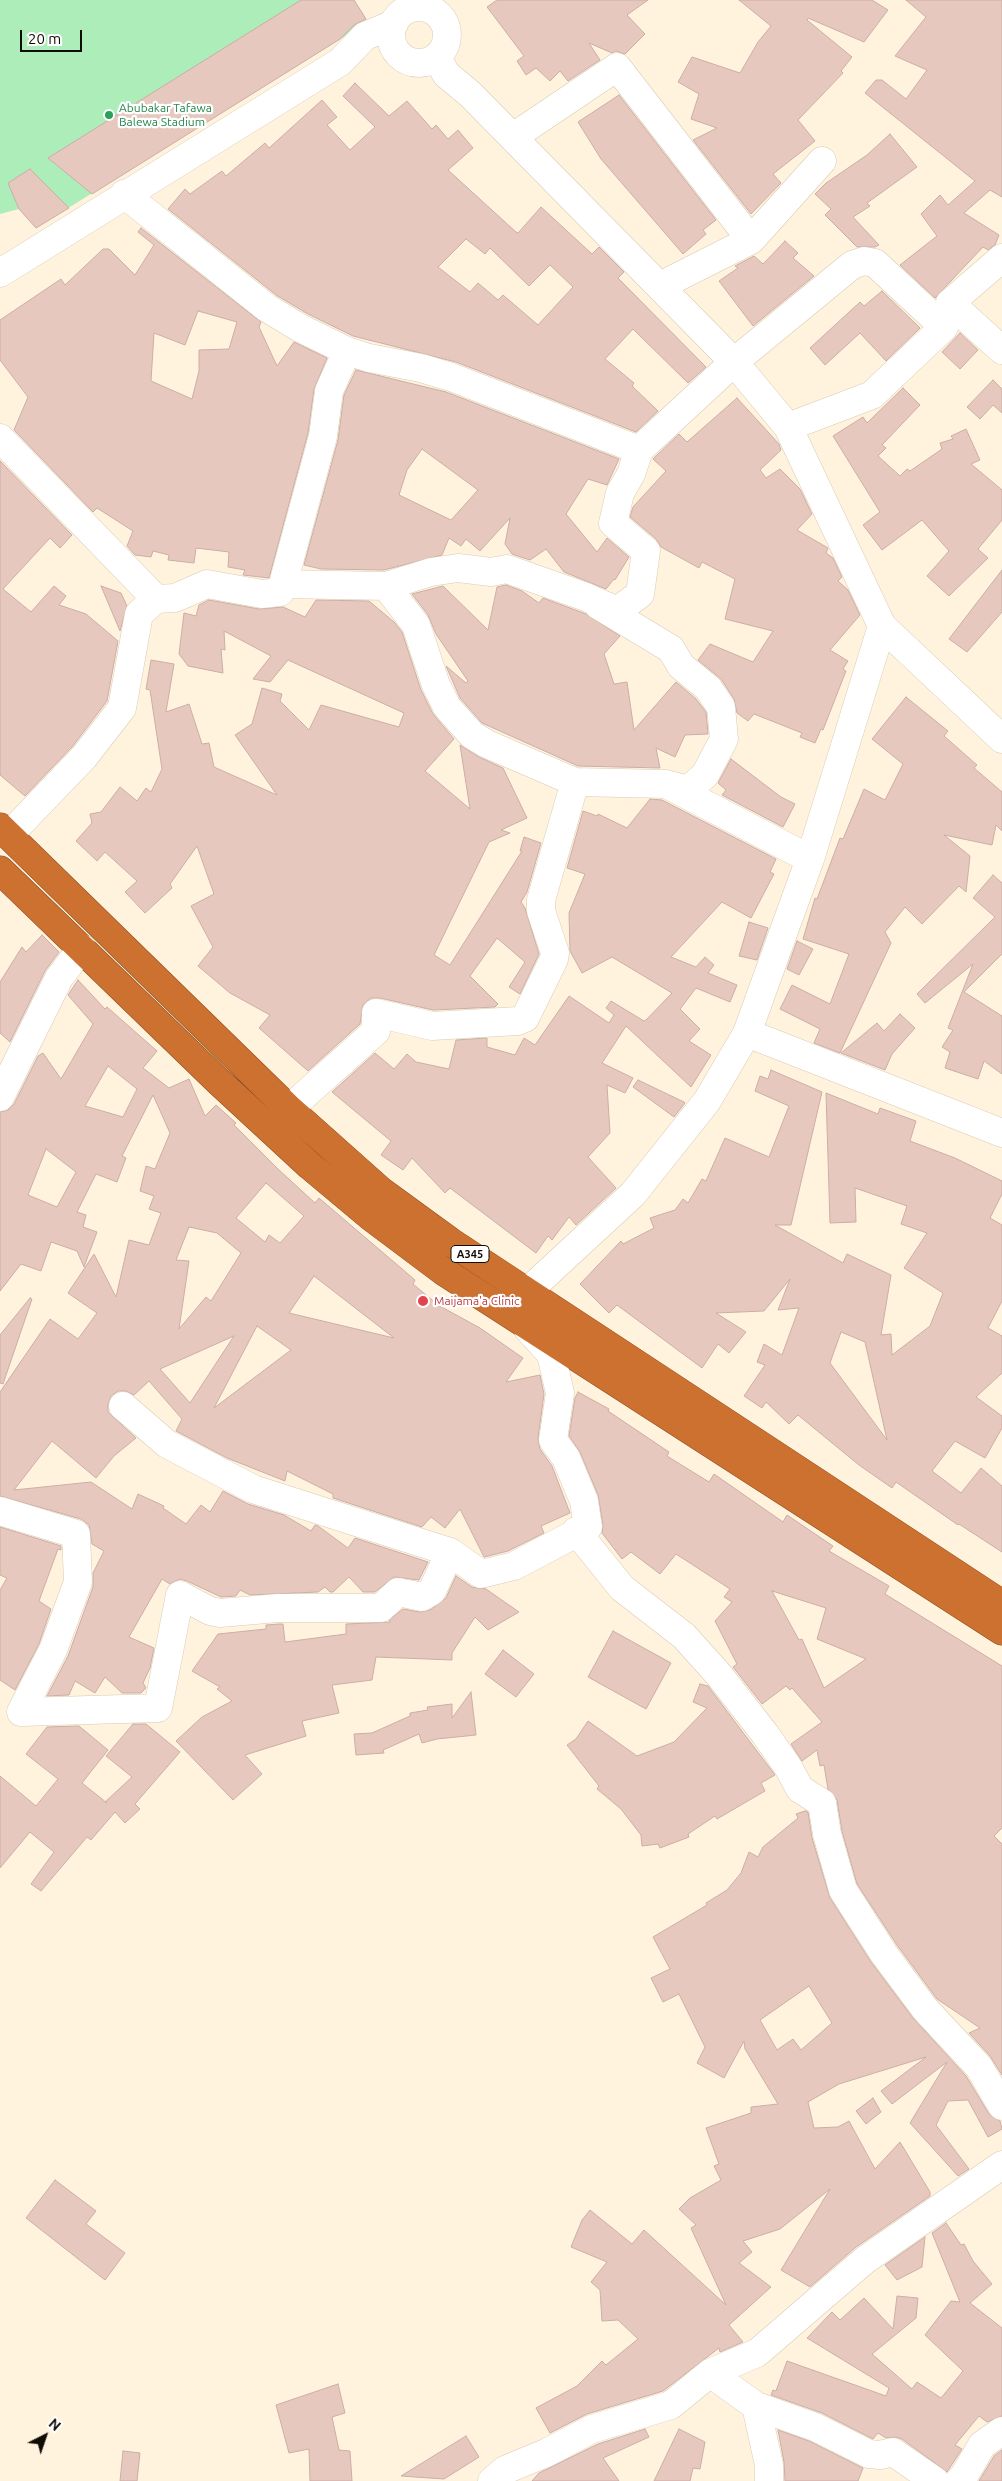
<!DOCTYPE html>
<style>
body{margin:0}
#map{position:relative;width:1002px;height:2481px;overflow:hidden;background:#fff3de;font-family:Ubuntu,sans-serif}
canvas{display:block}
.north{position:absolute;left:20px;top:2411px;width:50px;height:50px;-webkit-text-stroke:4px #fff;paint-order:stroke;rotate:41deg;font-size:14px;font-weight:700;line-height:20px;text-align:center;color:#110c04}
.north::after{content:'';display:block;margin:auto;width:18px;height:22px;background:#110c04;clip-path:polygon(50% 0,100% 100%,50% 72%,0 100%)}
.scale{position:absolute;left:20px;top:30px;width:62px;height:22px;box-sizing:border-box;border:2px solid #110c04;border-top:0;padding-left:6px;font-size:15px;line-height:18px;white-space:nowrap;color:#110c04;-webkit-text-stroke:4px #fff;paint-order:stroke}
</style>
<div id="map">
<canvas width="1002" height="2481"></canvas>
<div class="north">N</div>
<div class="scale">20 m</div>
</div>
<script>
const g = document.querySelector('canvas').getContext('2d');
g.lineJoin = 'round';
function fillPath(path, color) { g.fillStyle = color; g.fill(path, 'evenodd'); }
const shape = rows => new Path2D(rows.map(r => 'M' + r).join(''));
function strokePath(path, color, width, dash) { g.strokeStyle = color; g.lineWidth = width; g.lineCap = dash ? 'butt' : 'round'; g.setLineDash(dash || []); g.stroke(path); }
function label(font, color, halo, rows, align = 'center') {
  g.font = font + ' Ubuntu,sans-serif'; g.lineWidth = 4.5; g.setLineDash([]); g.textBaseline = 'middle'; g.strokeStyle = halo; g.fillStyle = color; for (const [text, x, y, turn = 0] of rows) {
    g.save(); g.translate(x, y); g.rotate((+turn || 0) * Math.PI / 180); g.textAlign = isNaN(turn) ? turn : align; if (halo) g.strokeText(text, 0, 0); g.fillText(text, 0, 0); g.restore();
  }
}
fillPath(shape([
 [0,0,354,0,368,22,36,228,19,209,0,214]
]), '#adedba');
const building = shape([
 [301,0,354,0,366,19,354,25,340,39,92,194,48,158,301,0],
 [497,0,648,0,627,15,645,34,625,54,616,51,612,53,589,43,600,60,568,81,560,71,550,81,536,68,526,75,517,61,524,56,487,7,497,0],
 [739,0,872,0,888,10,864,42,808,18,807,20,852,57,841,71,843,73,798,120,815,141,773,174,781,183,751,214,693,140,717,128,691,119,699,94,678,82,692,57,740,73,758,42,771,26,739,0],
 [906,0,1002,0,1002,197,990,190,964,213,999,235,995,245,988,250,983,247,935,298,900,265,937,236,921,214,940,195,948,205,975,181,865,93,876,80,882,80,906,99,927,70,895,56,926,17,906,0],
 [355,83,389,116,407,101,432,129,436,125,448,139,458,130,473,148,448,170,516,232,518,233,541,207,592,254,599,247,624,272,618,278,706,367,688,383,633,329,605,359,634,383,632,386,658,411,636,432,456,362,353,336,308,314,276,295,168,209,185,189,190,194,222,171,226,176,265,143,269,148,322,100,337,117,327,125,350,150,375,127,343,96,355,83],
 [466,239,485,254,490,248,529,286,550,265,573,287,538,325,503,295,498,300,478,283,470,292,438,267,466,239],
 [619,95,716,220,703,230,706,234,683,254,601,159,578,122,619,95],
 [890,134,917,167,867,203,870,206,853,217,879,245,875,247,857,247,825,215,831,209,815,194,826,183,867,155,890,134],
 [30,169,69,208,36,228,19,209,8,183,30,169],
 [141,228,261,322,259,327,277,366,294,342,327,358,314,389,308,433,269,578,243,575,245,570,228,567,229,552,196,548,194,563,168,560,169,555,153,551,151,557,135,555,127,546,133,531,97,508,93,512,14,430,28,397,0,360,0,320,61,279,65,285,103,249,109,249,135,275,154,245,138,232,141,228],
 [198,311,237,322,229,349,199,350,199,371,192,399,151,381,154,333,185,345,198,311],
 [785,241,798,253,793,258,814,276,753,326,719,281,738,268,735,266,754,256,763,264,785,241],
 [882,291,920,328,886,361,860,333,825,365,810,348,860,302,864,306,882,291],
 [960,333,978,350,960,369,942,352,960,333],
 [356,370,446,392,619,459,607,485,588,479,566,514,597,552,607,538,629,557,615,580,614,579,606,589,564,572,546,549,530,560,512,554,505,544,510,518,480,551,466,539,461,546,449,538,442,555,384,570,321,569,304,565,338,440,344,395,356,370],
 [422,449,478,490,451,520,399,495,407,470,422,449],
 [993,380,1002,389,1002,413,993,405,980,419,967,407,993,380],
 [903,388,920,405,882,445,886,448,878,456,900,476,907,469,910,471,942,449,940,443,953,439,951,436,966,429,980,460,971,464,1002,490,1002,520,978,549,988,558,949,596,927,576,949,551,922,520,882,550,863,525,880,512,833,436,863,417,867,423,903,388],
 [737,398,779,444,781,450,760,470,766,478,780,469,800,489,812,514,797,530,828,548,826,553,833,558,842,577,838,581,848,590,860,615,830,650,848,661,843,669,846,671,823,730,821,729,815,743,800,737,802,733,754,714,748,721,737,713,734,699,721,679,698,660,710,644,753,662,773,631,725,619,735,579,702,562,699,568,661,547,656,539,630,517,633,507,666,471,653,459,679,434,687,442,737,398],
 [0,461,72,535,60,548,50,538,3,589,31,612,54,586,66,596,59,605,86,614,118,641,107,701,72,747,25,796,0,775,0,461],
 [1002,570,1002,612,967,652,949,639,1002,570],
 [506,585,522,591,539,603,543,598,586,614,620,636,604,654,614,684,627,682,634,730,676,682,696,699,706,712,708,734,685,735,675,757,656,748,660,768,578,766,482,723,460,698,446,666,466,683,468,681,436,634,428,615,412,594,443,586,488,630,497,587,506,585],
 [101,586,121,593,127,606,120,631,101,586],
 [209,600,259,609,283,607,305,617,316,600,369,601,394,622,402,632,421,690,433,714,454,739,425,771,470,809,460,745,479,757,503,768,527,818,501,830,510,833,489,842,434,955,450,965,522,851,520,851,524,837,541,843,527,892,521,902,525,908,539,954,520,994,509,987,525,962,497,938,470,976,498,1004,495,1007,433,1010,380,998,371,998,363,1005,360,1024,308,1071,259,1028,270,1015,230,993,198,966,213,947,191,906,214,894,197,846,170,884,172,888,145,913,125,892,137,881,105,852,97,861,76,841,92,823,90,814,101,812,120,787,137,801,146,788,151,792,162,769,150,690,146,689,151,660,174,664,166,712,189,704,202,744,209,743,214,767,277,795,235,735,252,724,262,688,282,694,280,701,309,730,321,705,399,727,404,713,288,660,270,682,253,679,271,656,224,631,225,650,221,649,223,673,188,666,179,654,184,613,196,616,199,605,209,600],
 [906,697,948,731,944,736,977,765,974,768,1002,792,1002,831,996,825,992,845,944,835,970,856,966,892,959,886,922,924,905,907,885,932,891,943,840,1053,814,1043,820,1029,780,1009,792,985,830,1004,849,954,803,939,815,898,817,899,840,838,843,839,864,789,885,800,903,764,872,739,906,697],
 [731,759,781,797,795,804,783,827,722,795,726,790,718,783,731,759],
 [650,799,662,800,776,859,770,872,774,874,751,918,722,902,671,957,696,967,705,957,714,965,708,973,737,985,730,1002,696,988,680,1009,700,1029,689,1041,711,1055,691,1087,626,1026,602,1063,633,1078,625,1093,607,1085,610,1133,588,1157,616,1188,576,1225,569,1217,552,1240,548,1236,536,1253,450,1188,445,1193,412,1158,403,1170,381,1155,391,1141,332,1092,375,1053,394,1069,407,1054,416,1062,449,1069,456,1040,487,1038,487,1047,515,1055,524,1038,535,1045,569,996,609,1023,614,1015,606,1008,611,1001,644,1021,646,1020,672,993,612,957,582,973,570,951,569,913,585,874,567,868,583,811,597,816,598,814,627,828,650,799],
 [993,875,1002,883,1002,954,964,992,1002,1016,1002,1074,984,1061,978,1079,945,1068,950,1052,942,1047,953,1030,948,1028,973,964,925,1003,917,994,995,917,973,898,993,875],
 [749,922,768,928,757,960,739,956,749,922],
 [42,935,59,952,45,971,10,1042,0,1033,0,982,22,947,26,952,42,935],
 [797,941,813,949,799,975,787,969,797,941],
 [78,980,105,1009,107,1007,157,1051,143,1068,169,1088,189,1079,205,1116,216,1105,236,1123,234,1125,278,1169,315,1203,319,1198,415,1280,413,1284,438,1305,480,1328,523,1358,506,1382,540,1375,544,1394,538,1438,540,1449,552,1466,570,1513,541,1526,544,1533,508,1551,484,1557,460,1509,445,1528,431,1517,422,1527,333,1498,333,1494,287,1471,285,1481,227,1458,176,1431,182,1419,149,1381,134,1395,126,1391,118,1391,111,1396,108,1404,108,1412,136,1438,114,1456,96,1478,52,1441,14,1490,91,1482,132,1509,138,1494,164,1506,163,1508,186,1524,201,1505,210,1512,223,1491,248,1504,284,1515,311,1531,315,1525,318,1526,348,1548,355,1538,428,1562,419,1580,394,1577,375,1592,363,1592,349,1577,333,1592,330,1592,325,1587,318,1592,250,1595,240,1590,236,1596,221,1597,187,1581,180,1579,170,1584,162,1579,129,1637,154,1648,150,1668,143,1683,146,1688,141,1693,122,1693,105,1677,95,1693,75,1681,69,1695,47,1696,68,1656,93,1587,93,1573,104,1551,92,1544,89,1525,81,1519,0,1496,0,1392,50,1319,78,1339,97,1313,68,1293,94,1254,116,1297,129,1240,149,1245,161,1213,149,1209,154,1196,140,1191,146,1166,155,1169,170,1133,153,1095,122,1156,126,1158,117,1182,96,1174,77,1212,86,1215,83,1227,97,1232,84,1267,77,1251,51,1242,41,1271,21,1264,0,1291,0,1112,8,1110,14,1104,38,1056,43,1053,61,1079,93,1024,68,995,78,980],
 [108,1066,137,1089,123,1117,85,1106,108,1066],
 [46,1149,76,1172,57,1207,28,1195,46,1149],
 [266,1183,304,1216,280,1243,269,1235,265,1242,236,1218,266,1183],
 [189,1227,217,1233,241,1253,211,1301,206,1297,179,1329,189,1261,176,1260,189,1227],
 [314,1276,394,1338,289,1313,314,1276],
 [257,1326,291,1350,214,1408,257,1326],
 [234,1336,190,1403,160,1369,234,1336],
 [900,1014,915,1028,892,1054,885,1070,841,1053,877,1023,884,1031,900,1014],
 [771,1070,822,1092,791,1225,775,1225,843,1263,847,1254,891,1275,881,1335,891,1334,892,1355,930,1326,943,1293,904,1268,927,1233,901,1224,907,1206,855,1188,856,1222,830,1223,826,1093,878,1114,880,1108,916,1121,910,1141,955,1158,1002,1181,1002,1194,990,1218,1002,1225,1002,1301,988,1328,1002,1336,1002,1373,976,1397,1002,1416,1002,1428,985,1458,955,1441,932,1471,961,1493,981,1468,1002,1486,1002,1552,959,1524,958,1525,896,1482,892,1488,859,1465,798,1415,789,1424,766,1402,762,1408,744,1396,765,1365,757,1362,764,1344,782,1355,799,1308,778,1310,790,1279,764,1311,716,1313,746,1332,729,1353,718,1344,702,1368,617,1305,609,1313,580,1284,621,1241,623,1244,654,1228,650,1218,675,1210,683,1199,688,1203,702,1179,706,1181,725,1138,769,1157,789,1106,755,1091,760,1076,768,1079,771,1070],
 [841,1332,865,1342,887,1440,830,1363,841,1332],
 [638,1080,684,1102,685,1103,674,1117,633,1087,638,1080],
 [30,1298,32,1299,3,1384,0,1383,0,1335,30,1298],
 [578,1392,609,1409,608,1411,669,1452,667,1456,709,1482,714,1474,783,1522,787,1515,833,1546,829,1551,889,1586,885,1594,1002,1666,1002,1828,994,1836,1002,1844,1002,2075,990,2056,969,2033,980,2028,937,1999,897,1945,857,1884,842,1831,837,1800,828,1789,824,1765,820,1766,817,1750,802,1761,791,1744,822,1722,792,1688,790,1690,786,1686,762,1704,733,1667,737,1664,715,1621,732,1602,724,1597,730,1589,676,1554,660,1574,631,1552,622,1559,602,1533,603,1525,598,1495,580,1452,569,1436,575,1398,578,1392],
 [772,1591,826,1608,817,1639,866,1659,824,1688,802,1639,799,1640,772,1591],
 [0,1527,61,1546,61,1550,58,1549,39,1601,51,1609,39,1644,15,1690,0,1680,0,1590,7,1578,0,1575,0,1527],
 [456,1576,472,1587,486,1589,519,1612,488,1630,475,1617,452,1653,452,1660,376,1657,372,1680,332,1685,339,1713,302,1721,306,1736,245,1755,262,1774,233,1800,176,1741,202,1717,232,1701,217,1689,220,1687,192,1671,218,1634,266,1629,266,1625,279,1624,283,1624,285,1642,346,1634,346,1624,391,1622,389,1620,403,1609,419,1612,430,1610,446,1598,456,1576],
 [613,1631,671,1663,646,1709,588,1677,613,1631],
 [503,1650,534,1674,516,1697,485,1674,503,1650],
 [700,1684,708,1686,775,1775,761,1783,765,1791,717,1819,715,1816,688,1834,689,1837,660,1848,658,1844,642,1846,641,1835,621,1809,597,1789,599,1786,567,1745,576,1739,588,1721,637,1756,674,1742,707,1708,693,1702,700,1684],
 [471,1692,476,1735,437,1739,422,1743,419,1734,383,1750,384,1753,356,1755,354,1734,372,1733,410,1716,410,1713,428,1710,427,1707,452,1704,452,1718,471,1692],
 [133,1724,146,1724,180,1752,135,1804,140,1809,125,1823,115,1812,91,1840,87,1837,41,1891,31,1884,54,1852,30,1832,0,1868,0,1776,36,1806,58,1779,26,1754,47,1727,79,1726,108,1750,82,1783,107,1803,105,1802,132,1777,106,1756,133,1724],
 [805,1811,808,1812,812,1838,830,1898,871,1962,913,2018,966,2076,989,2114,1000,2121,1002,2129,988,2137,968,2100,948,2101,936,2125,969,2169,958,2176,910,2123,947,2062,892,2104,881,2091,926,2057,839,2084,808,2102,814,2128,838,2127,849,2121,875,2169,900,2142,930,2192,930,2196,856,2247,810,2287,781,2270,830,2189,780,2229,743,2241,752,2252,739,2263,771,2287,729,2325,743,2342,720,2352,719,2348,663,2391,587,2414,550,2433,536,2408,577,2386,602,2361,606,2365,638,2339,618,2320,602,2321,600,2290,591,2282,607,2262,571,2247,582,2220,590,2210,632,2244,644,2230,726,2305,691,2228,696,2225,679,2209,690,2198,721,2180,714,2166,719,2164,706,2128,751,2113,751,2107,778,2104,745,2049,744,2041,724,2078,697,2063,705,2047,679,1994,663,2002,651,1978,670,1969,653,1937,707,1905,706,1903,727,1890,741,1873,749,1852,758,1857,763,1847,798,1818,796,1814,805,1811],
 [809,1986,832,2023,801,2050,793,2039,777,2050,760,2020,809,1986],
 [873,2098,881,2112,866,2124,856,2111,873,2098],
 [55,2180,96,2211,86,2224,125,2253,105,2280,26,2218,55,2180],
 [946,2223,961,2245,964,2244,973,2261,992,2284,970,2303,1002,2328,1002,2416,987,2422,979,2416,955,2445,962,2449,947,2472,902,2439,896,2437,886,2438,878,2433,873,2439,822,2413,771,2395,773,2390,776,2391,787,2361,886,2396,889,2388,807,2338,832,2312,840,2320,864,2298,893,2329,897,2296,918,2298,916,2318,872,2354,912,2389,917,2382,941,2398,963,2371,925,2335,951,2301,960,2302,932,2233,946,2223],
 [925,2237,922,2267,897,2280,885,2265,925,2237],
 [338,2384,345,2413,332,2417,339,2450,350,2451,352,2481,310,2481,309,2449,289,2453,276,2405,338,2384],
 [645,2429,649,2437,603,2458,619,2481,532,2481,539,2473,598,2444,645,2429],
 [679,2429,705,2442,700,2469,693,2468,690,2481,654,2481,679,2429],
 [778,2430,809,2441,863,2468,858,2481,785,2481,784,2462,778,2430],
 [466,2436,479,2457,444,2479,401,2476,466,2436],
 [1002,2450,1002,2481,979,2481,994,2456,1002,2450],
 [123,2451,140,2453,137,2481,120,2481,123,2451]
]);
fillPath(building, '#e7c8bf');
strokePath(building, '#ccada5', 1);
const minor = shape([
 '391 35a28 28 0 1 1 56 0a28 28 0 1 1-56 0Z',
 [437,57,446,74,470,94,734,362,788,427,882,626,1002,739],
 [513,137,617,67,751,240],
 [124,194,267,308,300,328,347,351,369,358,421,368,451,377,639,450],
 [0,273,340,62,365,36,394,24],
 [660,286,751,240,822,161],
 [950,303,1002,350],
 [788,427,872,395,944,327,950,303,1002,258],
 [0,438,156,599],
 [283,584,323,436,329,391,347,351],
 [386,586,416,625,436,685,447,707,472,735,487,744,575,782,666,784,688,790,705,775,724,739,721,707,708,688,681,666,671,649,598,605],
 [670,786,810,859],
 [9,835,84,757,122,708,139,614,156,599,175,598,207,584,262,594,280,592,283,584,386,586,431,572,458,568,491,572,507,569,586,597,617,611,640,594,646,551,613,523,620,493,631,474,639,450,734,362,852,265,864,261,875,263,944,327],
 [747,1033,1002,1133],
 [0,1097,59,978,82,948],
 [289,1109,376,1031,376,1013,432,1026,518,1021,525,1018,554,959,555,953,541,911,541,900,575,782],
 [528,1291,633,1194,707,1101,747,1033,810,859,882,626],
 [123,1406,167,1444,253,1489,450,1552],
 [0,1511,76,1534,78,1582,53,1650,21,1712,158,1708,180,1595,210,1611,220,1613,278,1608,381,1608,398,1592,422,1597,432,1591,450,1552,481,1574,514,1566,588,1527,584,1501,566,1458,553,1440,560,1393,551,1354,528,1329],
 [576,1531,622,1588,684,1636,719,1675,765,1734,788,1767,800,1789,822,1803,827,1834,843,1890,884,1954,925,2009,979,2067,1002,2106],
 [710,2373,756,2406,815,2427,869,2454,880,2455,893,2452,935,2481],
 [756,2406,769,2465,769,2481],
 [492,2481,505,2470,546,2453,592,2429,671,2405,710,2373,757,2353,865,2260,1002,2165],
 [959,2481,964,2476,982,2445,1002,2431]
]);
const highway = shape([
 [0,827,289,1109,381,1191,451,1242,1002,1604],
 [0,870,218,1081,310,1166,371,1217,443,1271,1002,1631]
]);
strokePath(minor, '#d9cbb2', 29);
strokePath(highway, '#8b4e21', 29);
strokePath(minor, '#fff', 28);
strokePath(highway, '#cd7130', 28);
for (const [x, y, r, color] of [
 [109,115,5,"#2e9e5b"],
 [423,1301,6,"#e0444e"]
]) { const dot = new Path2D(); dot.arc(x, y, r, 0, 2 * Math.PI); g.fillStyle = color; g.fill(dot); strokePath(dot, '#fff', 2); }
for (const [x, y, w] of [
 [470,1254,38]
]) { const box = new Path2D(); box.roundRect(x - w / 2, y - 8.5, w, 17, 4); g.fillStyle = '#fff'; g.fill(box); strokePath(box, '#110c04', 1); }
label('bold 11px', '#110c04', null, [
 ["A345",470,1254]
]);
label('12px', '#27864d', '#fff', [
 ["Abubakar Tafawa",119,108],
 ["Balewa Stadium",119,122]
], 'left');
label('12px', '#be3a42', '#fff', [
 ["Maijama'a Clinic",434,1301]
], 'left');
</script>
